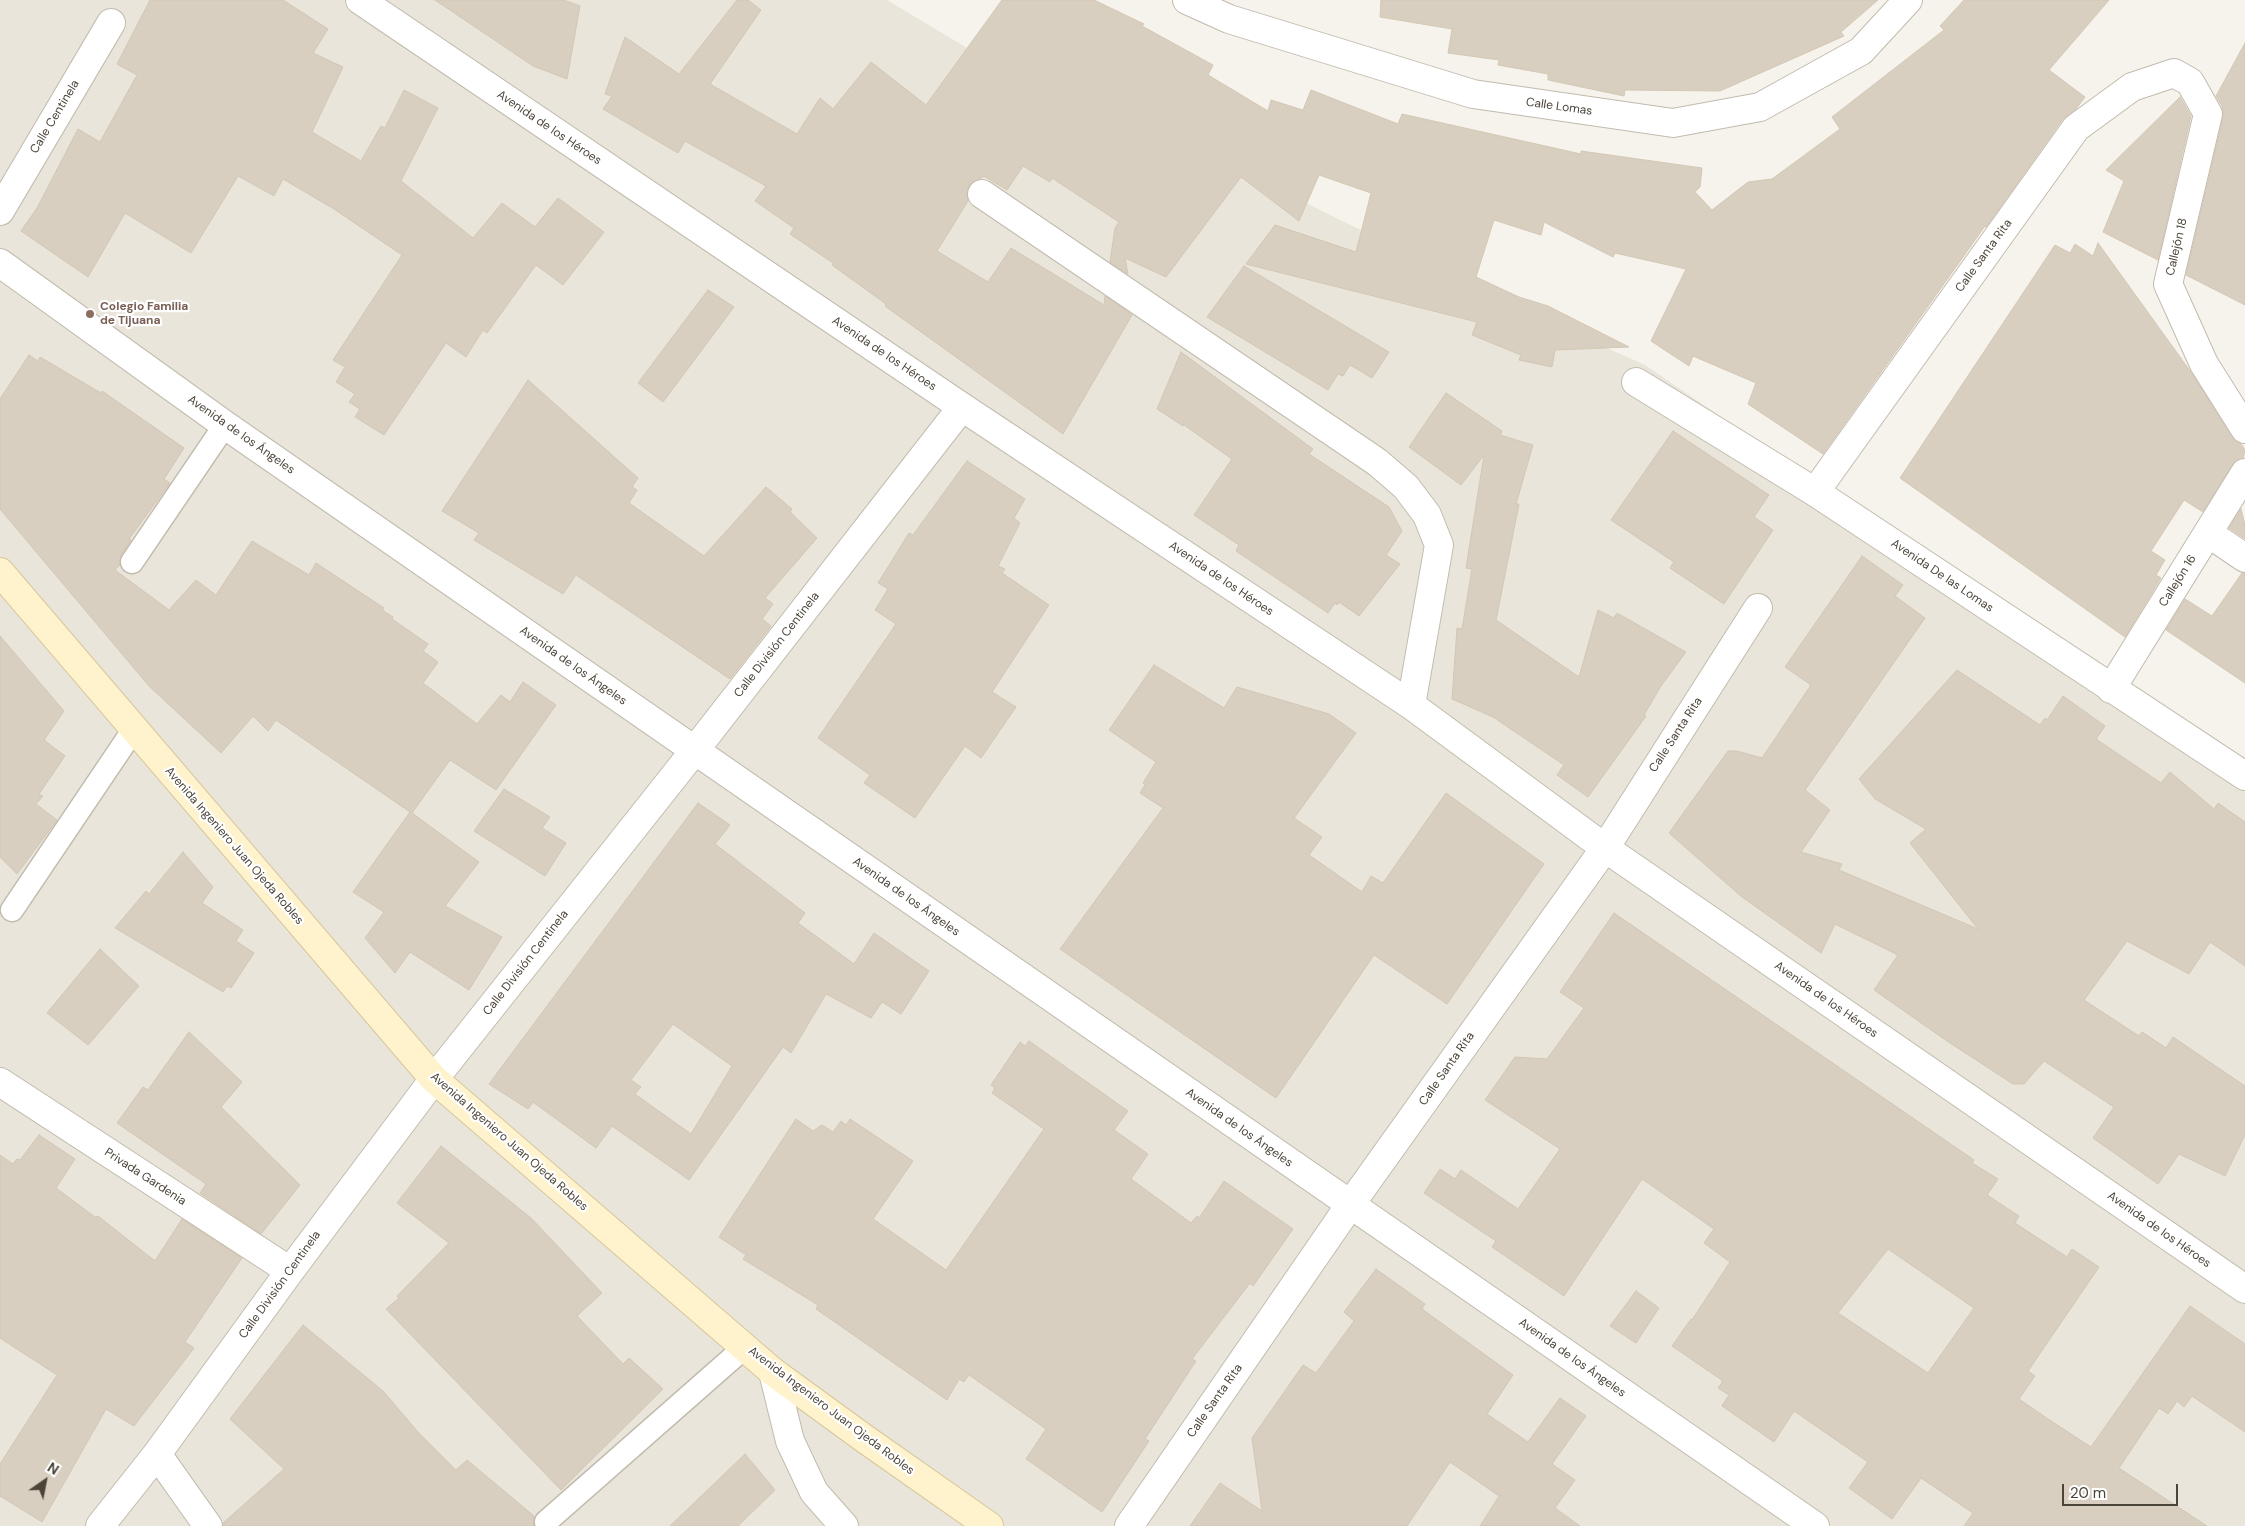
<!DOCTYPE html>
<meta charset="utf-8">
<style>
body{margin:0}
#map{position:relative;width:2245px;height:1526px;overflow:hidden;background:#f6f3ec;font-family:"DM Sans",sans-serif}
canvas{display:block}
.north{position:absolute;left:20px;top:1456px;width:50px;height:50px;-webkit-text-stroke:4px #fff;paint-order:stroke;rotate:33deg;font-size:14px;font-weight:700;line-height:20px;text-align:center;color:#4b4439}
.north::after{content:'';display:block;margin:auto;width:18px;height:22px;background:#4b4439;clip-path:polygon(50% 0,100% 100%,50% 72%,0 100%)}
.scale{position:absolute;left:2062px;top:1484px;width:116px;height:22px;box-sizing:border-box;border:2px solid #4b4439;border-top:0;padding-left:6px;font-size:15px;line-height:18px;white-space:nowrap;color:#4b4439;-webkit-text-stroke:4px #fff;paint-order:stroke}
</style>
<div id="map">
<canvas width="2245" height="1526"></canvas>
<div class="north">N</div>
<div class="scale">20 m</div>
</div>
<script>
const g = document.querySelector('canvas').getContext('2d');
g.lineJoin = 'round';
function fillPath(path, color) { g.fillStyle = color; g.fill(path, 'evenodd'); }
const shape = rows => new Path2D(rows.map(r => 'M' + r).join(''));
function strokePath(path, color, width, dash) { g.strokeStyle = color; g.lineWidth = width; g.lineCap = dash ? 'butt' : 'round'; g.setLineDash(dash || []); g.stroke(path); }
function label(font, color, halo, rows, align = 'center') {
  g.font = font + ' "DM Sans",sans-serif'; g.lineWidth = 4.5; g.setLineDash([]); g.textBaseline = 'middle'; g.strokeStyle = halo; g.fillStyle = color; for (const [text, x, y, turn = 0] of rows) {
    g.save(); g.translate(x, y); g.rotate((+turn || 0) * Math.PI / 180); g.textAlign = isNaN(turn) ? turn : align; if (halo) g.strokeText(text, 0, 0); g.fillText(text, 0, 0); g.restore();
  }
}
fillPath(shape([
 [0,0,887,0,974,52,1085,94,1527,312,1645,365,2245,774,2245,1526,0,1526]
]), '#eae5da');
const building = shape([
 [150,0,283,0,328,29,313,53,343,67,312,132,361,161,381,126,385,128,404,90,438,108,401,181,473,238,502,203,535,227,558,198,604,232,563,285,536,265,487,333,483,330,466,357,446,343,384,435,355,417,360,409,349,402,355,394,336,382,345,367,333,360,402,255,334,209,283,179,274,196,238,176,191,253,125,213,88,277,21,231,37,208,78,129,100,142,137,75,117,64,150,0],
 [435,0,564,0,580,6,567,79,533,66,435,0],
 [737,0,748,0,761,10,710,84,797,134,820,98,833,109,871,62,926,105,1002,0,1094,0,1144,24,1142,26,1213,65,1208,75,1268,111,1271,100,1303,110,1311,90,1398,124,1402,114,1581,154,1581,151,1702,168,1700,187,1695,192,1712,210,1748,182,1772,179,1840,129,1832,117,1944,30,1940,26,1964,0,2109,0,2049,70,2085,97,2076,109,2063,119,1986,227,1985,226,1823,454,1748,404,1756,383,1693,356,1689,366,1651,341,1686,269,1615,253,1613,257,1544,222,1541,235,1494,220,1476,277,1519,297,1548,306,1629,347,1555,350,1552,367,1519,360,1521,355,1472,335,1477,322,1246,264,1275,225,1356,252,1371,193,1319,175,1299,221,1241,177,1166,277,1125,258,1128,274,1110,262,1115,228,1119,222,1052,178,1050,182,1023,166,1007,190,984,176,969,185,967,192,968,201,937,251,988,282,1011,248,1104,305,1105,296,1132,315,1063,434,885,306,886,304,832,265,833,263,790,234,794,228,755,201,766,186,685,141,678,153,603,109,612,96,605,94,625,37,679,74,737,0],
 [1381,0,1878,0,1841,32,1844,36,1720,91,1625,90,1624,96,1548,80,1548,74,1498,65,1499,60,1448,53,1452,29,1380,17,1381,0],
 [2245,43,2245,305,2186,275,2223,118,2222,106,2216,96,2245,43],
 [2180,97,2191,116,2158,260,2103,232,2124,181,2106,170,2180,97],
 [2098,243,2193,375,2232,437,2241,444,2245,450,2243,458,2237,460,2232,465,2203,512,2184,500,2151,551,2165,560,2156,575,2161,578,2125,637,1900,478,2055,245,2070,253,2075,244,2093,256,2098,243],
 [1244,266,1389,352,1372,378,1350,365,1343,376,1338,374,1328,390,1207,317,1244,266],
 [708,290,734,307,663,402,638,383,708,290],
 [1181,352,1313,449,1309,454,1389,507,1402,531,1386,555,1400,564,1359,616,1339,602,1337,605,1335,603,1328,613,1236,551,1239,545,1194,515,1232,459,1184,425,1183,426,1157,409,1181,352],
 [29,355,38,361,40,357,101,393,102,391,184,448,164,479,170,483,129,539,131,540,121,555,120,565,115,570,169,610,196,580,216,595,252,541,309,575,316,563,384,608,382,610,393,617,392,619,428,644,423,651,438,662,423,683,477,724,501,695,510,702,523,682,556,705,496,790,450,760,412,813,479,862,445,906,502,937,469,990,410,952,395,973,365,938,384,912,353,892,410,812,276,720,268,731,253,716,221,753,149,686,0,509,0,399,29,355],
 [528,380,638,478,632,487,637,490,629,503,704,556,766,487,792,509,790,512,817,538,765,598,773,604,762,619,771,626,730,679,576,575,563,594,474,540,479,533,442,511,528,380],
 [1446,393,1502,431,1500,435,1533,445,1516,504,1519,504,1496,620,1579,677,1598,610,1614,618,1617,613,1686,652,1661,686,1644,715,1646,716,1588,797,1557,775,1564,765,1493,717,1452,699,1457,628,1462,629,1472,569,1466,568,1484,455,1461,485,1409,447,1446,393],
 [1673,431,1769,495,1754,517,1773,530,1724,604,1670,568,1674,562,1611,520,1673,431],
 [967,461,1025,499,1014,518,1020,523,998,566,1005,569,1002,573,1049,605,992,692,1016,707,981,758,965,746,915,818,864,783,870,775,818,738,896,624,875,610,888,589,878,583,909,533,913,535,967,461],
 [2241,509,2245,525,2245,539,2229,528,2241,509],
 [1862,556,1903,585,1895,596,1925,618,1805,790,1830,810,1801,852,1842,864,1839,870,1978,929,1910,843,1926,829,1875,799,1859,779,1957,670,2040,725,2045,718,2047,720,2063,696,2105,726,2096,739,2161,783,2170,772,2214,809,2218,803,2245,822,2245,966,2210,942,2189,974,2127,941,2084,1000,2139,1036,2142,1032,2166,1048,2173,1037,2245,1086,2245,1135,2225,1176,2179,1154,2158,1184,2093,1138,2114,1107,2044,1061,2024,1084,2013,1084,1947,1041,1874,990,1898,955,1835,924,1821,953,1742,897,1669,833,1728,751,1737,751,1762,758,1811,685,1785,667,1862,556],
 [2242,573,2245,573,2245,683,2166,630,2185,599,2212,616,2242,573],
 [0,636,64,711,44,740,65,756,39,794,43,796,36,804,57,820,17,874,0,857,0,636],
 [1154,665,1224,708,1237,687,1329,714,1356,733,1294,818,1322,837,1309,855,1362,892,1371,876,1383,883,1446,793,1544,864,1447,1004,1374,955,1276,1098,1060,949,1163,808,1140,793,1145,785,1143,783,1156,762,1109,730,1154,665],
 [504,789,550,817,542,828,566,843,545,876,474,831,504,789],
 [698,803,730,825,715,844,805,913,798,923,854,964,874,933,929,971,901,1014,882,1002,871,1018,826,994,791,1053,783,1047,689,1180,612,1126,596,1148,533,1102,528,1109,489,1084,698,803],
 [673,1024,732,1066,691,1134,635,1094,641,1087,631,1080,673,1024],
 [183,852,213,887,202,903,243,930,236,941,254,953,231,988,227,986,223,992,115,928,146,891,149,894,183,852],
 [1614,913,1974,1160,1972,1163,1998,1179,1987,1195,2019,1216,2015,1223,2067,1257,2072,1249,2099,1267,2028,1371,2035,1376,2019,1399,2048,1419,2091,1447,2190,1306,2245,1344,2245,1432,2192,1396,2184,1407,2177,1401,2168,1414,2159,1408,2119,1468,2207,1526,1964,1526,1973,1513,1921,1478,1892,1519,1849,1488,1868,1462,1794,1411,1774,1442,1722,1406,1729,1395,1718,1388,1723,1381,1672,1346,1691,1319,1692,1320,1730,1262,1704,1243,1714,1229,1642,1179,1564,1296,1492,1247,1496,1241,1424,1193,1440,1169,1455,1179,1461,1170,1518,1209,1560,1149,1485,1100,1515,1057,1547,1059,1584,1008,1560,992,1614,913],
 [1888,1249,1974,1308,1928,1373,1838,1313,1888,1249],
 [100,949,139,986,88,1045,47,1013,100,949],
 [189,1032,242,1082,221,1107,300,1185,261,1234,200,1193,206,1184,117,1123,143,1087,148,1090,189,1032],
 [1029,1041,1128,1111,1114,1130,1148,1154,1131,1179,1191,1223,1197,1216,1199,1218,1224,1181,1293,1229,1253,1286,1250,1283,1192,1359,1196,1361,1145,1439,1149,1441,1102,1512,1026,1459,1046,1429,969,1375,964,1382,959,1379,947,1400,816,1309,818,1305,743,1259,746,1255,719,1237,796,1119,813,1131,822,1125,833,1132,841,1121,846,1125,850,1119,913,1161,873,1219,946,1270,1044,1129,992,1093,995,1088,991,1085,1020,1042,1025,1046,1029,1041],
 [39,1135,75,1159,56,1188,95,1217,98,1216,155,1261,182,1219,242,1258,185,1342,194,1348,134,1426,106,1409,42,1522,0,1496,0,1464,57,1375,0,1338,0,1155,13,1164,17,1159,20,1160,39,1135],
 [441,1146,531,1218,602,1293,577,1316,623,1364,629,1358,663,1389,561,1490,386,1309,399,1298,397,1296,449,1243,397,1203,441,1146],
 [1376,1269,1425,1304,1422,1309,1513,1375,1487,1414,1528,1442,1560,1398,1586,1416,1552,1464,1575,1480,1555,1508,1580,1526,1480,1526,1499,1496,1450,1462,1407,1526,1190,1526,1220,1483,1262,1511,1252,1438,1303,1365,1316,1373,1354,1321,1344,1312,1376,1269],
 [1636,1291,1659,1308,1636,1343,1610,1326,1636,1291],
 [303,1325,383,1391,418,1432,456,1470,467,1460,534,1516,534,1526,223,1526,223,1523,284,1469,230,1419,303,1325],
 [745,1454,775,1490,738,1526,670,1526,745,1454]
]);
fillPath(building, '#d8cfc1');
strokePath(building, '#d3c7b4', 1);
const lane = shape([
 [132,562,225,425],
 [12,910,134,729],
 [546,1522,745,1347]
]);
const street = shape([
 [360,0,962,407,1411,705,1605,848,2245,1289],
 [1187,0,1229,19,1473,94,1673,123,1760,107,1861,51,1908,0],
 [982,194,1377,462,1406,487,1427,515,1439,545,1411,705],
 [0,211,111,23],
 [0,263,225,425,1815,1526],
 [1636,382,1815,492,2245,776],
 [1815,492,2076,128,2132,87,2174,73,2190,82,2208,114,2168,284,2204,364,2245,429],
 [2208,533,2245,558],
 [2111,689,2245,473],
 [0,1082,290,1271],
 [773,1372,790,1441,814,1492,844,1526],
 [157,1454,208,1526],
 [100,1526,157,1454,290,1271,434,1079,695,750,962,407],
 [1129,1526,1350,1205,1605,848,1758,608]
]);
const secondary = shape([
 [0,572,434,1079,773,1372,865,1439,989,1526]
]);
strokePath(lane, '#c2bbae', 25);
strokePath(street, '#c2bbae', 30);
strokePath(secondary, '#d6c79b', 30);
strokePath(lane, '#fff', 22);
strokePath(street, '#fff', 28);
strokePath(secondary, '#fff3cd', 28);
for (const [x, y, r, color] of [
 [90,314,5,"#8d6e63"]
]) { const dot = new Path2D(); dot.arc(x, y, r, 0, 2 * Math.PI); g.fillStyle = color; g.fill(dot); strokePath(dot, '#fff', 2); }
label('12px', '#4b4439', '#fff', [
 ["Calle Lomas",1559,107,8],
 ["Calle Centinela",55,117,-59],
 ["Avenida de los Héroes",549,128,34],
 ["Callejón 18",2177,247,-77],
 ["Calle Santa Rita",1984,256,-54],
 ["Avenida de los Héroes",884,354,34],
 ["Avenida de los Ángeles",241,435,35],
 ["Avenida De las Lomas",1942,576,34],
 ["Avenida de los Héroes",1221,579,34],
 ["Callejón 16",2178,581,-58],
 ["Calle División Centinela",777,645,-52],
 ["Avenida de los Ángeles",573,666,35],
 ["Calle Santa Rita",1676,735,-57],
 ["Avenida Ingeniero Juan Ojeda Robles",234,846,49],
 ["Avenida de los Ángeles",906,897,35],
 ["Calle División Centinela",526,963,-52],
 ["Avenida de los Héroes",1826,1000,35],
 ["Calle Santa Rita",1447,1069,-55],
 ["Avenida de los Ángeles",1239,1128,35],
 ["Avenida Ingeniero Juan Ojeda Robles",509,1142,41],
 ["Privada Gardenia",145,1177,33],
 ["Avenida de los Héroes",2159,1230,35],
 ["Calle División Centinela",280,1285,-54],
 ["Avenida de los Ángeles",1572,1358,35],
 ["Calle Santa Rita",1215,1401,-55],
 ["Avenida Ingeniero Juan Ojeda Robles",831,1411,37]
]);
label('bold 12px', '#785e54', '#fff', [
 ["Colegio Familia",100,307],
 ["de Tijuana",100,321]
], 'left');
</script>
